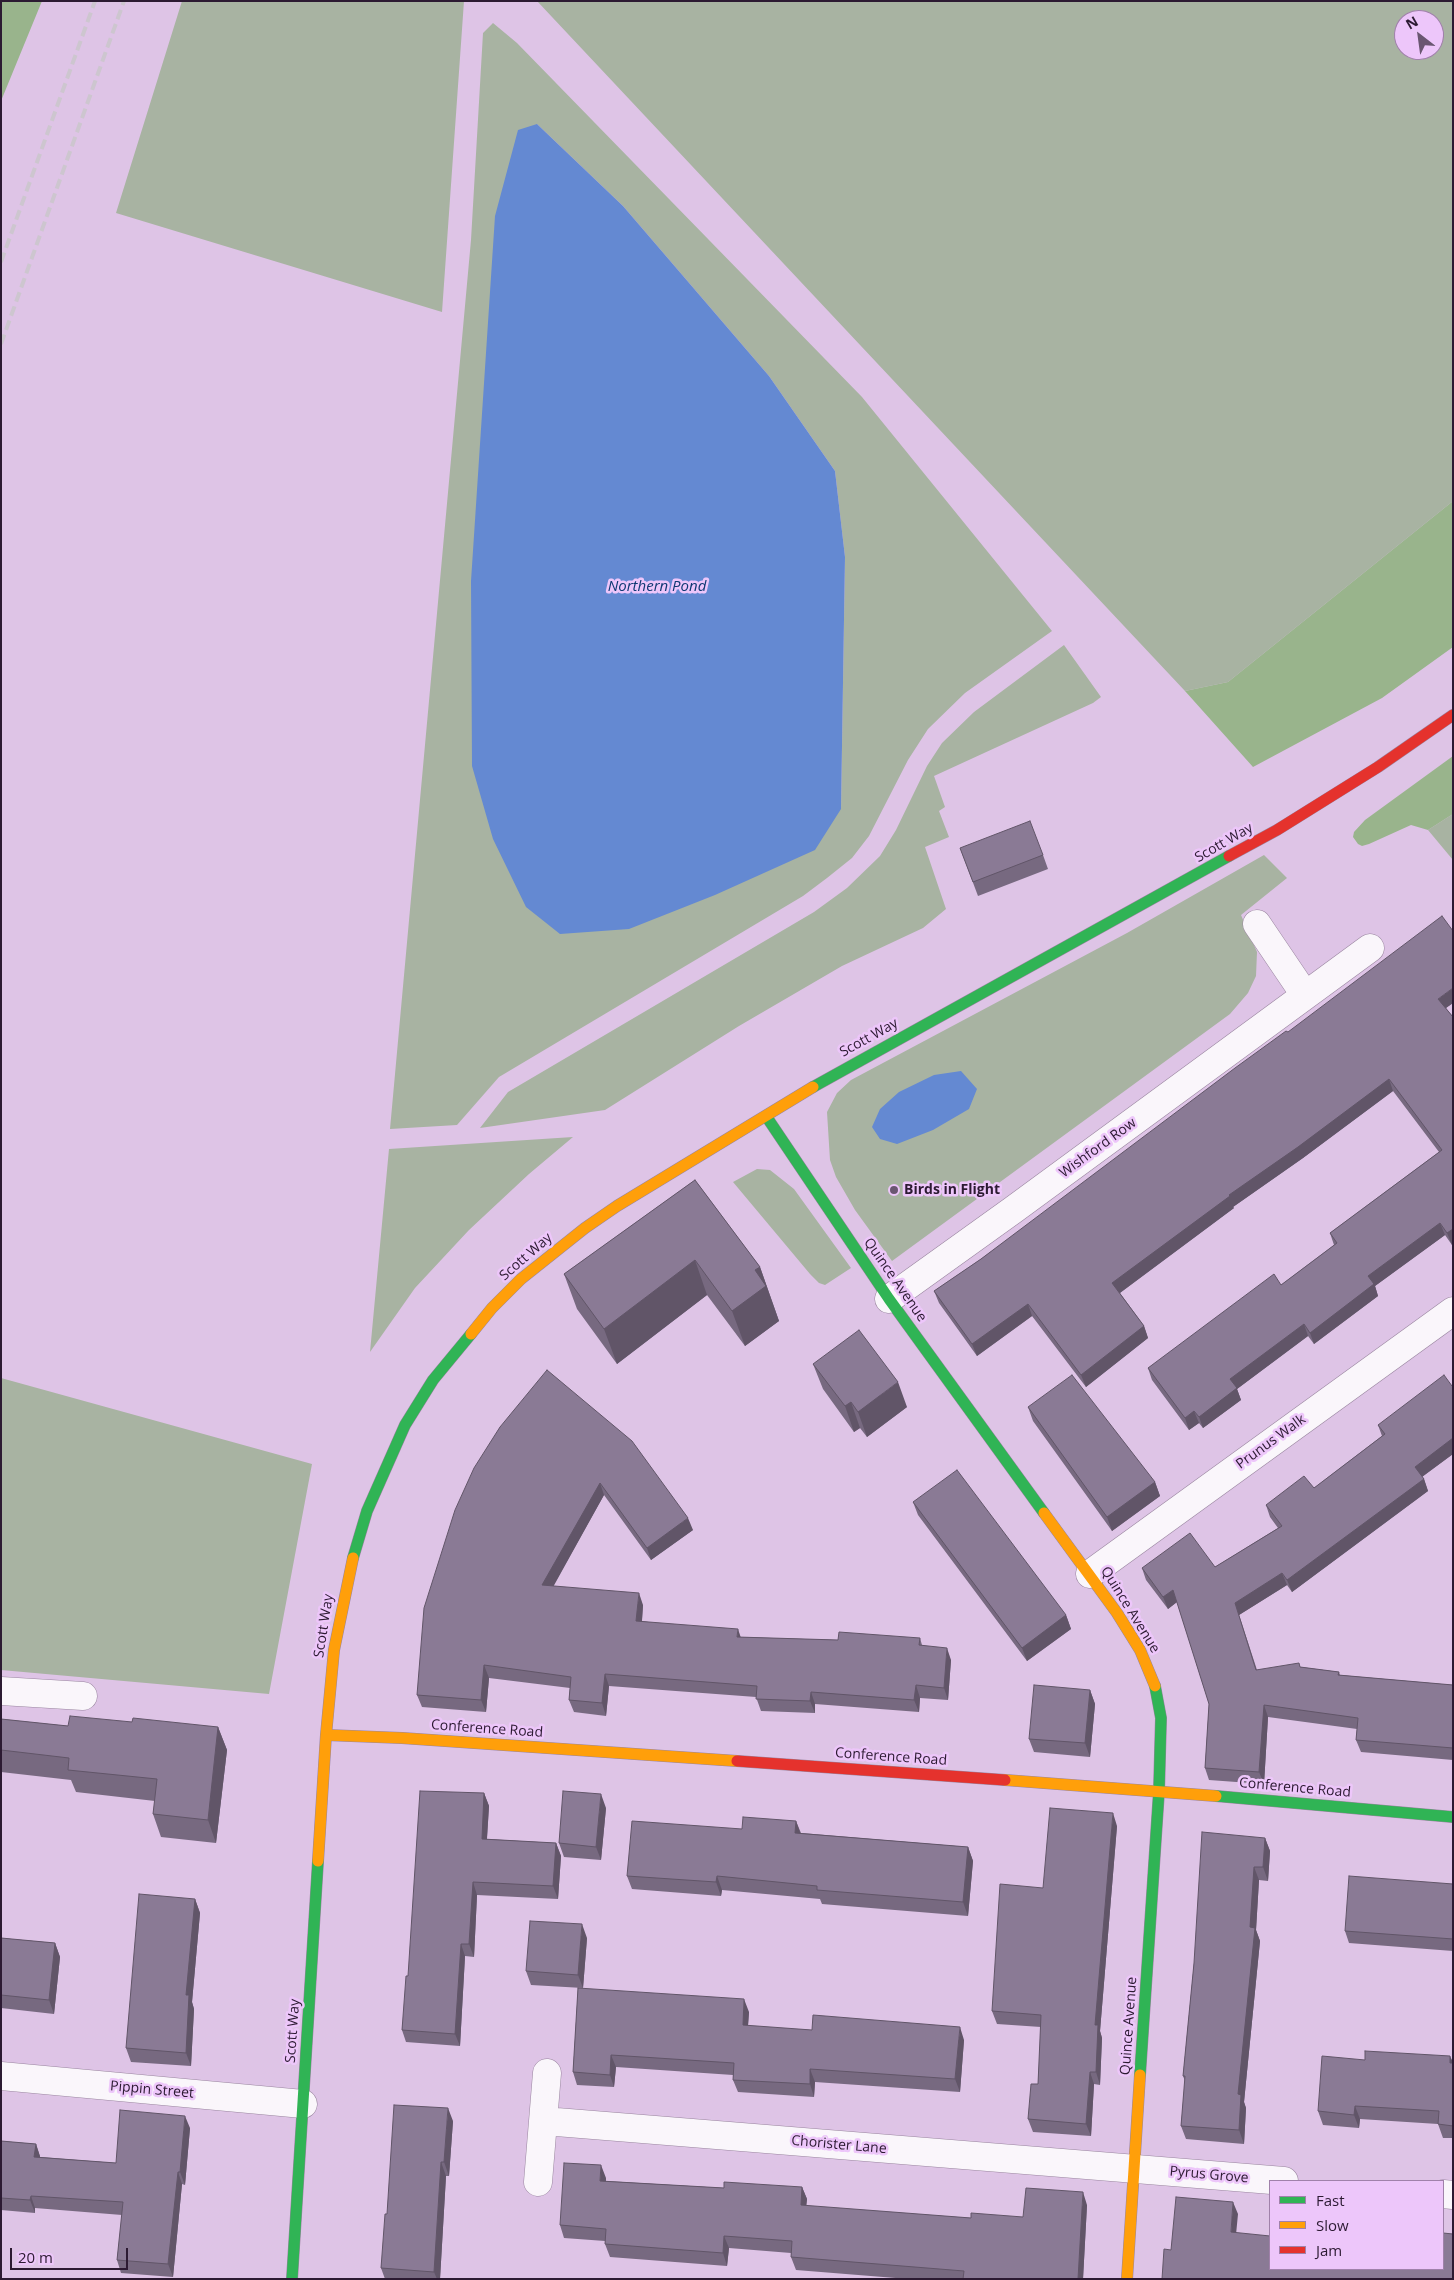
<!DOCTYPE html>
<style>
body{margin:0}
#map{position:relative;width:1454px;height:2280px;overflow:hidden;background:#dec4e6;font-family:"Open Sans",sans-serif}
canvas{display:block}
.frame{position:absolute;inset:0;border:2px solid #2c1a32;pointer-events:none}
.legend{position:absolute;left:1269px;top:2180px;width:175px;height:90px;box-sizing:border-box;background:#edc6fa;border:1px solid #a081aa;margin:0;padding:6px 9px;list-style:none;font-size:15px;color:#2c1a32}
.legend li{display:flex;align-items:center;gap:10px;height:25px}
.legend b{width:25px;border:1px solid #a081aa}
.north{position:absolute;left:1394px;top:10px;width:50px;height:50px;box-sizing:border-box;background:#edc6fa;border:1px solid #a081aa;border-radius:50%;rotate:330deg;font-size:14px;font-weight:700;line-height:20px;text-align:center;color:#2c1a32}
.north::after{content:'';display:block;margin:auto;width:18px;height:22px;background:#6a5671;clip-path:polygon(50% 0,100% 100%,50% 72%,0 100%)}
.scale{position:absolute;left:10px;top:2248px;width:118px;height:22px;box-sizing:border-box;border:2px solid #2c1a32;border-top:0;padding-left:6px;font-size:15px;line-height:18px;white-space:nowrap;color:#2c1a32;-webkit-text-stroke:4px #edc6fa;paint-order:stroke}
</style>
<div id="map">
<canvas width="1454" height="2280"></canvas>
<div class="frame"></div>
<ul class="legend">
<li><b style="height:6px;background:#30b455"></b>Fast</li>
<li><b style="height:6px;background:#ff9f0a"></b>Slow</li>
<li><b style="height:6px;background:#e5322d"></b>Jam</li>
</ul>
<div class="north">N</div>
<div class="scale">20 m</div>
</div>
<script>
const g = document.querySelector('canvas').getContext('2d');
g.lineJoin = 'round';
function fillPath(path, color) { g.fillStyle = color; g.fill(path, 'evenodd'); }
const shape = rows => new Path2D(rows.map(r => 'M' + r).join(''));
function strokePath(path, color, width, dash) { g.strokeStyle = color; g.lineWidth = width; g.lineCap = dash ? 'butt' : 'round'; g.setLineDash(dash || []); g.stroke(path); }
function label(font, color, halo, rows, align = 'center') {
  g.font = font + ' "Open Sans",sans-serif'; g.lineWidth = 5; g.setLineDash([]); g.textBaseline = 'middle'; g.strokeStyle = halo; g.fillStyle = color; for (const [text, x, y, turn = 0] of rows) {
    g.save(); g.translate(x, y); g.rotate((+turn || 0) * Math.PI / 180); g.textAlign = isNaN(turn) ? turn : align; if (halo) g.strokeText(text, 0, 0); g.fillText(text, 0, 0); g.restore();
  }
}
fillPath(shape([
 [182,1,464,1,442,312,116,213],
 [537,1,1453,1,1453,501,1228,682,1185,691],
 [1404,20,1434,20,1434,50,1404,50],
 [493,23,517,43,862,397,1052,631,965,693,928,729,908,760,869,836,852,858,827,878,803,896,499,1077,457,1125,390,1129,471,240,483,33],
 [537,124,623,206,769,376,835,471,845,557,841,809],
 [1064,645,1101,697,1093,703,934,776,945,807,939,811,949,837,925,847,946,909,923,928,842,966,739,1026,605,1110,480,1128,508,1092,814,912,847,888,880,856,896,830,927,766,942,743,974,712],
 [1453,814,1453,860,1428,830],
 [1264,855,1287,878,1241,915,1257,952,1256,976,1248,993,1230,1014,892,1261,855,1210,836,1177,830,1160,827,1112,837,1093,851,1080,1127,933],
 [573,1137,529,1174,469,1230,415,1288,370,1352,389,1149],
 [757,1169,770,1170,794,1189,851,1268,825,1285,819,1283,810,1274,733,1182],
 [1,1378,312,1464,269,1694,1,1670]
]), '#a8b3a2');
fillPath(shape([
 [1,1,42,1,1,101],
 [1453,501,1453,647,1382,698,1253,767,1185,691,1228,682],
 [1453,756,1453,814,1428,830,1411,825,1369,844,1362,846,1358,844,1353,837,1354,832,1365,820]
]), '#99b48c');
fillPath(shape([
 [537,124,623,206,769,376,835,471,845,557,841,809,815,850,715,895,629,929,560,934,526,907,493,839,472,766,471,581,495,216,518,130],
 [961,1071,977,1089,969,1109,933,1130,897,1144,880,1139,872,1127,880,1109,899,1092,934,1075]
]), '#6489d2');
const street = shape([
 [1257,924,1305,995],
 [889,1299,1013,1210,1370,948],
 [1090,1574,1453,1311],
 [1,1691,83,1696],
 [1,2076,303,2104],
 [544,2121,1284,2181],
 [538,2182,547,2073],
 [1443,2194,1453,2195]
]);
const fast = shape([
 [813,1087,1229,856],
 [766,1116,889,1299,1044,1513],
 [353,1558,367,1511,405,1425,433,1380,471,1334],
 [1216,1796,1453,1817],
 [1140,2075,1159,1791,1161,1718,1155,1686],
 [292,2279,318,1861]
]);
const slow = shape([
 [471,1334,492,1308,521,1279,585,1228,617,1206,813,1087],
 [1044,1513,1117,1613,1140,1650,1155,1686],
 [326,1735,402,1738,737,1761],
 [1005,1780,1216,1796],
 [318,1861,326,1735,334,1650,353,1558],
 [1127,2279,1140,2075]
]);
const jam = shape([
 [1229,856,1277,830,1378,767,1453,715],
 [737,1761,1005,1780]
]);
strokePath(street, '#99859f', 29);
strokePath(fast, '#99859f', 12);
strokePath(slow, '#99859f', 12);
strokePath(jam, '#99859f', 12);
strokePath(street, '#faf6fb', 28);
strokePath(fast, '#30b455', 11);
strokePath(slow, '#ff9f0a', 11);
strokePath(jam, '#e5322d', 11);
strokePath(shape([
 [1,262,95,1],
 [1,344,124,1]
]), '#cdc6cf', 4, [10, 5]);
fillPath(shape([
 [960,848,1043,855,1048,869,978,896],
 [1453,1003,1446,1008,1453,1017,1453,1244,1452,1245,1445,1235,1375,1286,1378,1296,1314,1344,1308,1336,1237,1389,1241,1400,1203,1428,1199,1423,1189,1430,1152,1380,1148,1368,1281,1285,1334,1245,1330,1233,1439,1152,1393,1091,1303,1158,1233,1207,1234,1208,1120,1293,1144,1326,1148,1338,1086,1387,1032,1316,977,1356,939,1303,934,1291,981,1259,1288,1032],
 [695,1180,760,1267,779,1321,745,1346,707,1295,617,1364,577,1309,564,1274],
 [813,1364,907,1407,867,1437,860,1428,854,1432,823,1389],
 [1452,1386,1453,1386,1453,1454,1422,1477,1424,1479,1428,1491,1292,1592,1287,1585,1239,1615,1257,1670,1301,1667,1339,1672,1340,1675,1453,1685,1453,1760,1361,1752,1356,1740,1357,1729,1268,1717,1264,1784,1209,1780,1205,1768,1209,1704,1177,1602,1168,1609,1146,1580,1142,1568,1215,1567,1278,1528,1270,1517,1266,1505,1314,1488,1382,1436,1378,1425],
 [1028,1407,1155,1482,1160,1496,1112,1531,1033,1421],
 [500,1427,693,1530,651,1560,604,1495,553,1586,643,1605,642,1621,741,1637,838,1640,920,1638,922,1645,951,1660,948,1700,920,1698,919,1712,815,1704,815,1713,761,1711,756,1697,609,1686,606,1716,574,1712,569,1700,570,1688,489,1678,486,1712,422,1707,417,1695],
 [913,1502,1066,1615,1071,1629,1027,1661,918,1515],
 [1090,1690,1095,1704,1090,1757,1034,1752,1029,1739],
 [1,1719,68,1726,132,1722,218,1727,227,1750,216,1843,161,1837,153,1814,155,1801,76,1792,71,1780,1,1772],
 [484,1793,489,1806,487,1839,556,1843,561,1856,558,1899,477,1895,474,1957,465,1956,460,2046,406,2042,402,2030,408,1976],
 [606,1808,601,1860,564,1857,559,1843],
 [796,1821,801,1833,968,1847,973,1861,968,1916,822,1904,820,1899,722,1890,721,1896,632,1889,627,1876,742,1829],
 [1117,1826,1100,2031,1102,2038,1100,2085,1094,2084,1091,2136,1033,2132,1028,2119,1038,2084,1041,2027,997,2024,992,2011,1043,1888],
 [1265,1838,1270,1851,1268,1881,1259,1880,1256,1930,1260,1941,1244,2102,1246,2108,1244,2144,1186,2139,1181,2126,1185,2081,1183,2076,1194,1963],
 [1453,1884,1453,1951,1349,1943,1345,1931],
 [195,1899,200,1913,192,2002,194,2009,191,2066,131,2062,126,2048],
 [1,1938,55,1943,60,1957,54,2014,1,2008],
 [587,1938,583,1988,531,1985,526,1971],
 [578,1988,749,2012,748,2026,964,2040,960,2092,815,2082,814,2097,738,2092,733,2080,733,2075,616,2067,614,2087,577,2085,573,2072],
 [1453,2062,1453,2138,1443,2138,1438,2124,1360,2119,1359,2128,1323,2125,1318,2111],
 [453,2121,449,2176,446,2176,440,2279,385,2279,381,2268,387,2214],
 [190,2128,185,2185,182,2184,173,2277,121,2273,117,2260,122,2215,35,2208,35,2213,1,2210,1,2141,36,2144,40,2157,116,2163],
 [606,2178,606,2181,724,2188,802,2187,807,2199,806,2206,971,2218,1023,2217,1087,2205,1083,2279,908,2279,796,2270,791,2257,791,2253,729,2248,727,2266,610,2257,605,2244,605,2241,564,2238,560,2225]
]), '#776980');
fillPath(shape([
 [1453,988,1453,1003,1443,1010,1438,999],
 [1389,1079,1393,1091,1303,1158,1233,1207,1234,1208,1117,1295,1112,1283,1229,1195],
 [1440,1223,1445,1235,1375,1286,1378,1296,1314,1344,1310,1333,1368,1276],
 [1453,1229,1453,1244,1452,1245,1447,1233],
 [695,1260,707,1295,617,1364,604,1329],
 [760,1267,779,1321,745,1346,732,1311,755,1270],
 [1028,1304,1032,1316,977,1356,972,1344],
 [1304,1324,1308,1336,1237,1389,1241,1400,1203,1428,1199,1417,1230,1379],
 [1144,1326,1148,1338,1086,1387,1081,1375],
 [898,1382,907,1407,867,1437,858,1412],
 [851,1402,860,1428,854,1432,845,1406],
 [1194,1411,1199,1423,1189,1430,1185,1418],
 [1453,1438,1453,1454,1419,1479,1415,1467],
 [1424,1479,1428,1491,1292,1592,1287,1580],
 [1155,1482,1160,1496,1112,1531,1107,1517],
 [600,1483,604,1495,547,1598,542,1585],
 [688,1518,693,1530,651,1560,647,1548],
 [1282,1573,1287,1585,1239,1615,1261,1682,1235,1603],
 [1173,1590,1177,1602,1168,1609,1163,1597],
 [639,1593,643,1605,641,1633,636,1621],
 [1066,1615,1071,1629,1027,1661,1022,1648],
 [738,1629,742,1641,737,1637],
 [947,1648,951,1660,948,1700,944,1688],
 [484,1665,489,1678,486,1712,481,1700],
 [605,1674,609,1686,606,1716,602,1703],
 [916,1685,920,1698,919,1712,914,1700],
 [1090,1690,1095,1704,1090,1757,1085,1743],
 [811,1692,815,1704,815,1713,810,1701],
 [1264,1705,1268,1717,1264,1784,1259,1772],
 [218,1727,227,1750,216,1843,208,1820],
 [484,1793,489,1806,486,1852,482,1839],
 [601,1794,606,1808,601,1860,596,1847],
 [1113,1813,1117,1826,1100,2031,1102,2038,1100,2085,1096,2072,1095,2025],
 [796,1821,801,1835,795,1833],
 [1265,1838,1270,1851,1268,1881,1263,1867],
 [556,1843,561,1856,558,1899,553,1886],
 [968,1847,973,1861,968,1916,963,1902],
 [1254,1867,1259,1880,1256,1930,1260,1941,1244,2102,1246,2108,1244,2144,1239,2130,1238,2094],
 [717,1876,722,1890,721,1896,716,1882],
 [473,1882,477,1895,474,1957,469,1944],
 [195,1899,200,1913,192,2002,194,2009,191,2066,186,2053,186,1995],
 [582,1924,587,1938,583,1988,578,1975],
 [55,1943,60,1957,54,2014,49,2000],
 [461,1944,465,1956,460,2046,455,2034],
 [744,1999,749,2012,747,2038,743,2025],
 [960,2027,964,2040,960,2092,955,2079],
 [611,2055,616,2067,614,2087,610,2075],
 [1450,2056,1453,2062,1453,2071,1450,2063],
 [810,2069,815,2082,814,2097,810,2084],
 [1090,2072,1094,2084,1091,2136,1086,2124],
 [1355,2106,1360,2119,1359,2128,1354,2115],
 [448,2108,453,2121,449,2176,444,2162],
 [185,2116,190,2128,185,2185,180,2172],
 [36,2144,40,2156,39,2170,34,2157],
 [441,2162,446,2176,440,2279,437,2279,434,2272],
 [601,2165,606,2178,605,2193,600,2181],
 [178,2172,182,2184,173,2277,168,2264],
 [802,2187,807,2199,805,2218,801,2205],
 [1083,2192,1087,2205,1083,2279,1078,2279],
 [31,2196,35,2208,35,2213,30,2200],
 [1233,2202,1238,2214,1235,2245,1231,2232],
 [724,2236,729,2248,727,2266,723,2253]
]), '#615568');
const building = shape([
 [1030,821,1043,855,973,882,960,848,1030,821],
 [1442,916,1453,931,1453,988,1438,999,1453,1017,1453,1229,1447,1233,1440,1223,1368,1276,1374,1284,1310,1333,1304,1324,1230,1379,1237,1388,1199,1417,1194,1411,1185,1418,1148,1368,1274,1274,1281,1285,1337,1243,1330,1233,1442,1150,1389,1079,1298,1147,1229,1195,1230,1196,1112,1283,1144,1326,1081,1375,1028,1304,972,1344,934,1291,981,1259,1235,1068,1286,1031,1288,1032,1442,916],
 [695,1180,760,1267,755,1270,766,1286,732,1311,695,1260,604,1329,564,1274,695,1180],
 [859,1330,898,1382,858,1412,851,1402,845,1406,813,1364,859,1330],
 [547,1370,632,1441,688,1518,647,1548,600,1483,542,1585,639,1593,636,1621,738,1629,737,1637,838,1640,839,1632,920,1638,919,1645,947,1648,944,1688,916,1685,914,1700,811,1692,810,1701,756,1699,757,1686,605,1674,602,1703,569,1700,571,1677,484,1665,481,1700,417,1695,424,1608,455,1510,474,1468,500,1427,547,1370],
 [1072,1375,1155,1482,1107,1517,1028,1407,1072,1375],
 [1444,1375,1452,1386,1453,1386,1453,1438,1415,1467,1424,1479,1287,1580,1282,1573,1235,1603,1256,1670,1299,1663,1300,1667,1339,1672,1338,1675,1453,1685,1453,1748,1356,1740,1358,1718,1264,1705,1259,1772,1205,1768,1209,1704,1173,1590,1163,1597,1142,1568,1190,1533,1215,1567,1282,1526,1266,1505,1304,1476,1314,1488,1385,1434,1378,1425,1444,1375],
 [957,1470,1066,1615,1022,1648,913,1502,957,1470],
 [1034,1685,1090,1690,1085,1743,1029,1739,1034,1685],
 [70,1716,132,1722,133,1718,218,1727,208,1820,153,1814,157,1779,68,1770,69,1758,1,1750,1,1719,68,1726,70,1716],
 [420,1791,484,1793,482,1839,556,1843,553,1886,473,1882,469,1944,461,1944,455,2034,402,2030,406,1976,408,1976,420,1791],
 [563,1791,601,1794,596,1847,559,1843,563,1791],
 [1050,1808,1113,1813,1095,2025,1098,2025,1096,2072,1090,2072,1086,2124,1028,2119,1031,2084,1038,2084,1041,2015,992,2011,1000,1884,1043,1888,1050,1808],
 [743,1817,796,1821,795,1833,968,1847,963,1902,817,1890,817,1886,717,1876,716,1882,627,1876,632,1821,742,1829,743,1817],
 [1202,1832,1265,1838,1263,1867,1254,1867,1250,1927,1255,1928,1238,2094,1241,2095,1239,2130,1181,2126,1185,2076,1183,2076,1194,1963,1202,1832],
 [1349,1876,1453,1884,1453,1939,1345,1931,1349,1876],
 [139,1894,195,1899,186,1995,189,1995,186,2053,126,2048,139,1894],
 [530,1921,582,1924,578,1975,526,1971,530,1921],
 [1,1938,55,1943,49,2000,1,1995,1,1938],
 [578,1988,744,1999,743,2025,812,2030,813,2015,960,2027,955,2079,810,2069,810,2084,733,2080,734,2063,611,2055,610,2075,573,2072,578,1988],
 [1365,2051,1450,2056,1450,2063,1453,2063,1453,2126,1438,2124,1439,2111,1355,2106,1354,2115,1318,2111,1322,2056,1365,2060,1365,2051],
 [394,2105,448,2108,444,2162,441,2162,434,2272,381,2268,385,2214,387,2214,394,2105],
 [120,2110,185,2116,180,2172,178,2172,168,2264,117,2260,123,2202,31,2196,30,2200,1,2198,1,2141,36,2144,34,2157,116,2163,120,2110],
 [564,2163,601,2165,600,2181,724,2188,724,2182,802,2187,801,2205,971,2218,971,2213,1023,2217,1026,2188,1083,2192,1078,2279,963,2279,964,2271,791,2257,792,2241,724,2236,723,2253,605,2244,606,2229,560,2225,564,2163],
 [1176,2197,1233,2202,1231,2232,1270,2236,1270,2269,1443,2269,1443,2233,1453,2234,1453,2279,1162,2279,1164,2249,1171,2250,1176,2197]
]);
fillPath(building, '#8a7a95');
strokePath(building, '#615568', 1);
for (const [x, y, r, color] of [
 [894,1190,5,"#6a5671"]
]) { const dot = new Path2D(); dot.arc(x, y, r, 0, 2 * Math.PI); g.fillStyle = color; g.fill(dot); strokePath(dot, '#edc6fa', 2); }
label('14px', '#2c1a32', '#edc6fa', [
 ["Scott Way",1224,843,-30],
 ["Scott Way",869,1038,-29],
 ["Wishford Row",1098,1148,-36],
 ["Scott Way",526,1257,-41],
 ["Quince Avenue",895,1280,55],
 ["Prunus Walk",1271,1442,-36],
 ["Quince Avenue",1130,1610,58],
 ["Scott Way",324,1626,-81],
 ["Conference Road",487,1729,4],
 ["Conference Road",891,1757,4],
 ["Conference Road",1295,1788,5],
 ["Quince Avenue",1129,2026,-86],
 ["Scott Way",293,2031,-86],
 ["Pippin Street",152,2090,5],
 ["Chorister Lane",839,2145,5],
 ["Pyrus Grove",1209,2175,5]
]);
label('bold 14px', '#2c1a32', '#edc6fa', [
 ["Birds in Flight",904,1190]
], 'left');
label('italic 15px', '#0e3973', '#edc6fa', [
 ["Northern Pond",657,587]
]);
</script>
